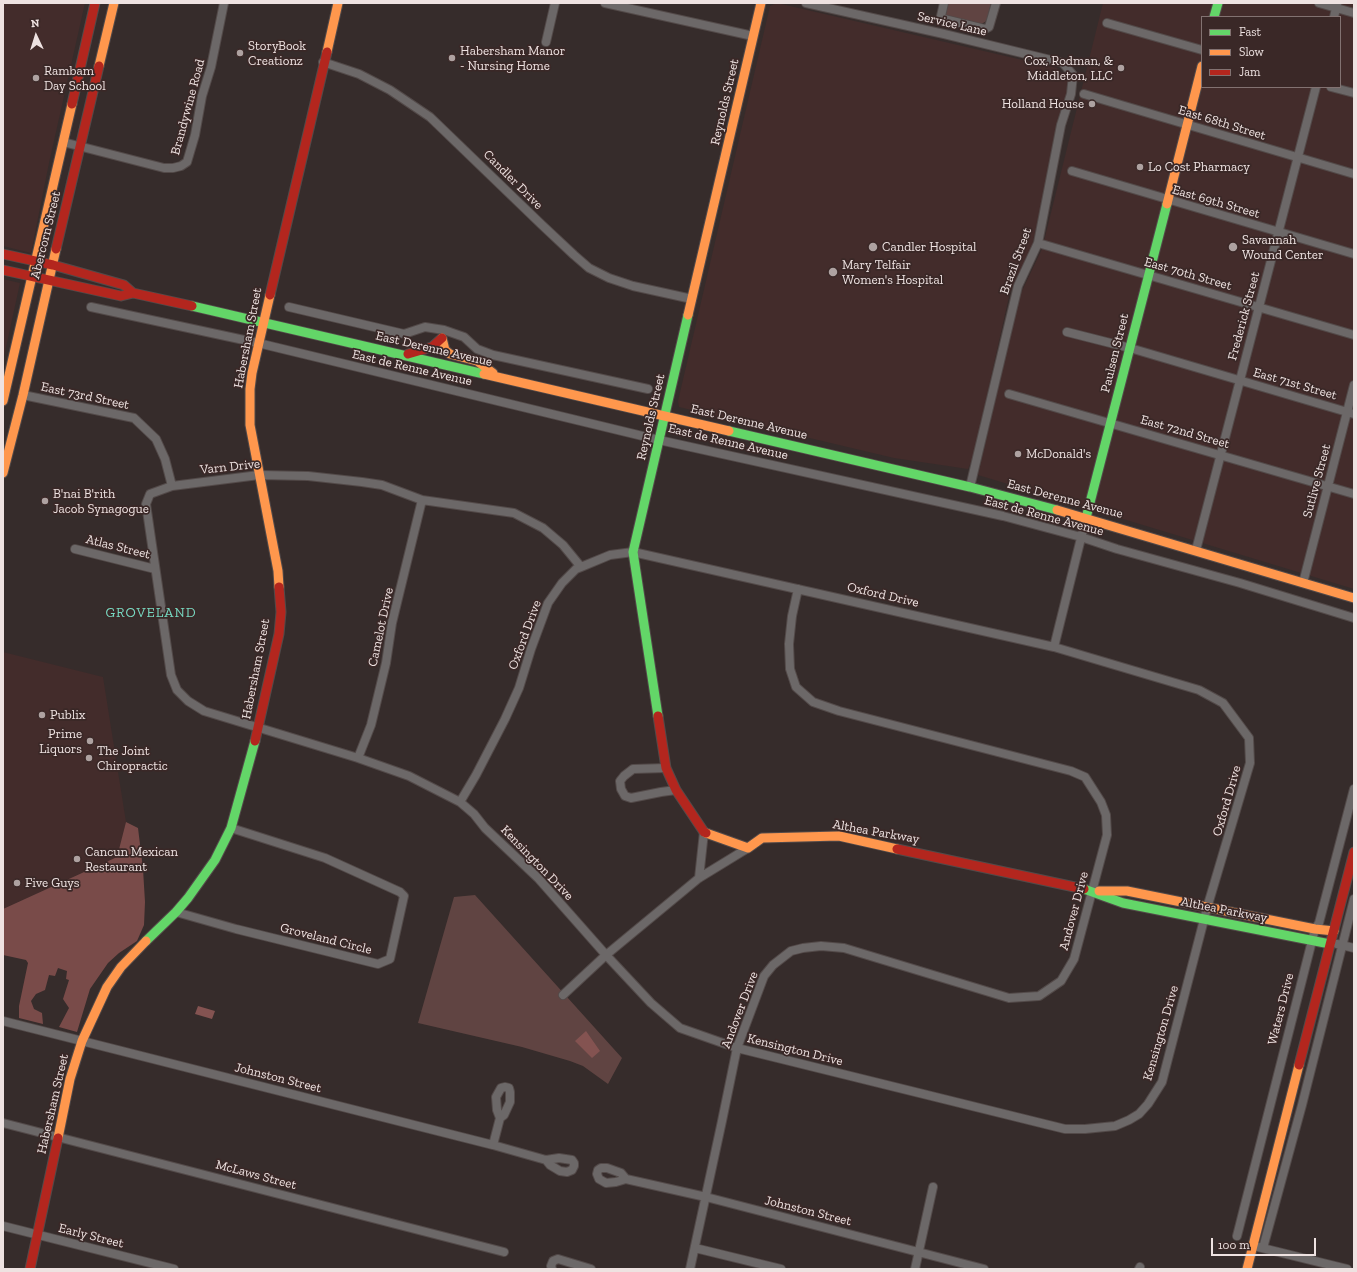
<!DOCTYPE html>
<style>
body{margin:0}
#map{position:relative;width:1357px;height:1272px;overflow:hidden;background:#362c2b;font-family:"Zilla Slab",serif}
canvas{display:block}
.frame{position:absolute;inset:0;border:4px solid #eee2e1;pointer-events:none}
.legend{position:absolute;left:1201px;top:16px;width:140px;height:72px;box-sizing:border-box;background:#3a2827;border:1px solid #827271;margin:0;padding:5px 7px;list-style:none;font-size:12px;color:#eee2e1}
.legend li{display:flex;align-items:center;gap:8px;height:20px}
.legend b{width:20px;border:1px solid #827271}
.north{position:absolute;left:16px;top:16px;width:40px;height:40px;-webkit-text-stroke:3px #3a2827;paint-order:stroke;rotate:356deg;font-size:11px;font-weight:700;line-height:16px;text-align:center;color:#eee2e1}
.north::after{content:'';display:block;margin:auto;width:14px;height:18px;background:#eee2e1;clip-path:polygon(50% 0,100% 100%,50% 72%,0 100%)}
.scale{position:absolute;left:1211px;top:1238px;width:105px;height:18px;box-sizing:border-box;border:2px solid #eee2e1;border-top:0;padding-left:5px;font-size:12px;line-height:14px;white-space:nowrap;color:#eee2e1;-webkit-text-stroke:3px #3a2827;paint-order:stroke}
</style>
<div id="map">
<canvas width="1357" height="1272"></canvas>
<div class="frame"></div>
<ul class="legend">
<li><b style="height:5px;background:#63d668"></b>Fast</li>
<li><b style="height:5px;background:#ff974d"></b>Slow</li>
<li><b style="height:5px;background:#b3261e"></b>Jam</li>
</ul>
<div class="north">N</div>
<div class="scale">100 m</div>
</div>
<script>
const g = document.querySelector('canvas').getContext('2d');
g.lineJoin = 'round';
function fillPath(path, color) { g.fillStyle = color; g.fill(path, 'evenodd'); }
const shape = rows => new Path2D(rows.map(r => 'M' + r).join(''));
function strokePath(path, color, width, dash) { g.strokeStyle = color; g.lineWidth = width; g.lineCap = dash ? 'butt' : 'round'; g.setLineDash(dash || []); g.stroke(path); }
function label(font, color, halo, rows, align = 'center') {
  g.font = font + ' "Zilla Slab",serif'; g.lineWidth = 3.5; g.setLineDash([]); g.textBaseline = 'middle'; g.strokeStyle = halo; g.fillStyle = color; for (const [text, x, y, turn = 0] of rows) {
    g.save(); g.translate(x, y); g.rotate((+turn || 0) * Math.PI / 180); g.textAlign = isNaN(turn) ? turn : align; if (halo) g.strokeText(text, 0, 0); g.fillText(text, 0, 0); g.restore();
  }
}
fillPath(shape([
 [3,3,85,3,49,163,31,253,3,246],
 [777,3,1057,68,1069,82,1068,91,1029,259,1010,292,973,458,968,469,894,458,679,407,678,401,770,6],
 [1103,3,1354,3,1354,589,978,475,1020,295,1042,249],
 [1202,17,1340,17,1340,87,1202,87],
 [3,279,20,283,3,361],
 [3,652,103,677,126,822,117,857,3,909]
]), '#432c2b');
fillPath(shape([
 [947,3,991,3,987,19,985,22,981,24,947,16,945,14],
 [475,895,622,1058,608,1084,583,1066,570,1061,522,1047,418,1023,454,897]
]), '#604442');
fillPath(shape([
 [126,822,138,828,143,869,145,902,144,925,137,941,119,953,108,963,90,989,77,1032,59,1027,69,1008,63,999,69,980,66,979,67,971,58,968,55,976,49,975,45,990,36,994,31,1001,34,1009,42,1013,43,1024,19,1018,19,1006,28,963,26,960,3,955,3,909,117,857]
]), '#794b49');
fillPath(shape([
 [198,1006,215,1011,212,1019,195,1014],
 [586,1031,600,1051,592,1058,575,1041]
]), '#845351');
const street = shape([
 [605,3,753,36],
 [806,3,944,34,1063,63,1073,75,1071,94,1061,125,1038,243,1018,286,970,487],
 [944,3,941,16,944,19,985,29,989,27,996,3],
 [1319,3,1354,13],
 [1334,17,1337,4],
 [1107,23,1202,50],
 [546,42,555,3],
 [323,62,359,74,390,90,430,117,542,225,574,255,589,268,609,278,633,286,692,299],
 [1331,87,1354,93],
 [1084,94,1354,174],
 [63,142,164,168,173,168,181,166,187,162,195,135,202,96,211,67,224,3],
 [1072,171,1354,254],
 [1038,243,1354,335],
 [91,307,258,343,659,440,1003,516,1081,537,1117,549,1240,583,1354,618],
 [289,307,404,334,425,327,444,330,464,337,477,349,493,355,648,389],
 [1067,332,1130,348,1354,414],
 [1009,394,1354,494],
 [23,395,134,418,156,439,165,459,172,486],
 [75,549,155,569],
 [1196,550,1316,87],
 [1303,583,1354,385],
 [1054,647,1086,518],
 [358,758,371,725,386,663,392,623,422,500],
 [666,768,633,769,624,776,620,781,621,789,625,796,631,798,661,792,676,790],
 [460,802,476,775,505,719,519,688,531,649,548,603,562,583,576,569,581,567,610,555,633,552,1054,647,1199,690,1223,703,1249,738,1250,763,1207,908,1162,1082,1148,1104,1139,1114,1129,1120,1115,1126,1085,1129,1065,1129,737,1048,680,1028,651,1003,606,955,538,878,485,828,474,814,460,802,409,776,358,758,204,711,188,701,177,690,171,675,146,504,150,494,172,486,259,475,308,476,362,482,382,485,422,500,514,513,543,528,563,545,581,567],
 [699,878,704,832],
 [176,912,236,929,378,964,390,959,404,896,400,892,325,858,231,828],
 [1337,944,1354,948],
 [563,995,606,955,699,878,748,848],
 [3,1021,493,1145,546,1160,559,1158,572,1160,574,1163,574,1166,572,1170,567,1172,560,1171,550,1165,546,1160],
 [3,1123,504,1252],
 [493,1145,500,1118,504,1115,510,1102,510,1092,509,1088,505,1087,501,1088,496,1097,497,1110,500,1118],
 [626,1179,621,1173,607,1168,601,1168,598,1170,597,1174,599,1179,606,1183,616,1182,626,1179,706,1197,984,1269],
 [3,1226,174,1269],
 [1237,1236,1315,929,1319,923,1354,789],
 [1258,1247,1347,1269],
 [695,1248,781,1269],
 [1263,1248,1302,1105,1354,899],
 [552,1269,551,1266,553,1261,558,1259,591,1269],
 [690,1269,722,1121,737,1048,764,976,773,965,791,951,803,948,821,946,844,948,1009,998,1039,996,1061,981,1074,959,1107,835,1106,815,1101,802,1085,777,1071,771,839,711,813,702,796,687,790,669,789,644,792,616,798,589],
 [915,1269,933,1187],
 [1139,1269,1140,1267]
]);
const fast = shape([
 [1214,17,1218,3],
 [192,306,484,374],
 [729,431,970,487,1057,510],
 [1086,518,1167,204],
 [658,716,633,552,688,315],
 [1084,889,1123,903,1330,944],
 [146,941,176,912,188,898,215,860,231,828,255,741]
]);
const slow = shape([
 [327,52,338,3],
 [99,66,114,3],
 [1167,204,1202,66],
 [270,295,252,373,250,389,250,425,278,571,279,587],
 [688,315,761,3],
 [442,338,445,350,450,354,477,361,493,373],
 [484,374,729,431],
 [3,401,72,104],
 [3,473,23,395,56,249],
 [1057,510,1354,598],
 [706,833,748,848,762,838,839,836,897,849],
 [1099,891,1127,891,1315,929,1334,931],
 [58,1138,70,1079,82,1041,107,987,121,967,146,941],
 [1247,1269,1299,1065]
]);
const jam = shape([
 [72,104,95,3],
 [56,249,99,66],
 [3,254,53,265,124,285,133,293,192,306],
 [3,270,121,296,133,293],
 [270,295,327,52],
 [408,354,432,347,442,338],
 [658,716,666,768,676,790,704,832,706,833],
 [255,741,279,634,281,612,279,587],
 [897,849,1084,889],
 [1299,1065,1354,852],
 [30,1269,58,1138]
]);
strokePath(street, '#534a49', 10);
strokePath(fast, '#534a49', 11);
strokePath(slow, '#534a49', 11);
strokePath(jam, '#534a49', 11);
strokePath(street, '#6c6868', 8);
strokePath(fast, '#63d668', 9);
strokePath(slow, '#ff974d', 9);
strokePath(jam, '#b3261e', 9);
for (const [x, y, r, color] of [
 [240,53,4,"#aea2a1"],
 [452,58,4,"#aea2a1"],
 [1121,68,4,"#aea2a1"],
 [36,78,4,"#aea2a1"],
 [1092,104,4,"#aea2a1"],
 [1140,167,4,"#aea2a1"],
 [873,247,5,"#aea2a1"],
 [1233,247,5,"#aea2a1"],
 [833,272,5,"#aea2a1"],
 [1018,454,4,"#aea2a1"],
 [45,501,4,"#aea2a1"],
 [42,715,4,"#aea2a1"],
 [90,741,4,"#aea2a1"],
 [89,758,4,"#aea2a1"],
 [77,859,4,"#aea2a1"],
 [17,883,4,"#aea2a1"]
]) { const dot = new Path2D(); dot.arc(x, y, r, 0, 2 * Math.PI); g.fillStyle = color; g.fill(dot); strokePath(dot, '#3a2827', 1.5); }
label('13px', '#eee2e1', '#3a2827', [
 ["Service Lane",952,24,13],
 ["Reynolds Street",725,102,-77],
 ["Brandywine Road",188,107,-75],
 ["East 68th Street",1222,123,17],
 ["Candler Drive",513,180,45],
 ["East 69th Street",1216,202,16],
 ["Abercorn Street",46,235,-76],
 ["Brazil Street",1016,261,-70],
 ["East 70th Street",1188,274,16],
 ["Frederick Street",1244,316,-75],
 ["Habersham Street",248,338,-79],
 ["East Derenne Avenue",434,349,13],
 ["Paulsen Street",1115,353,-76],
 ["East de Renne Avenue",412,368,13],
 ["East 71st Street",1295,384,16],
 ["East 73rd Street",85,396,12],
 ["Reynolds Street",651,417,-77],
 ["East Derenne Avenue",749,422,13],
 ["East 72nd Street",1185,432,16],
 ["East de Renne Avenue",728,442,13],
 ["Varn Drive",230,467,-6],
 ["Sutlive Street",1317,481,-75],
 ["East Derenne Avenue",1065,499,15],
 ["East de Renne Avenue",1044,516,15],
 ["Atlas Street",118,547,14],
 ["Oxford Drive",883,595,13],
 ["Camelot Drive",381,627,-78],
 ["Oxford Drive",525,635,-70],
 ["Habersham Street",256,669,-79],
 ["Oxford Drive",1227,801,-74],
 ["Althea Parkway",876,832,10],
 ["Kensington Drive",537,863,46],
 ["Althea Parkway",1224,910,11],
 ["Andover Drive",1074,911,-75],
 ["Groveland Circle",326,939,14],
 ["Waters Drive",1281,1009,-76],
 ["Andover Drive",740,1010,-69],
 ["Kensington Drive",1161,1033,-74],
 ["Kensington Drive",795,1050,14],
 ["Johnston Street",278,1078,14],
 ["Habersham Street",53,1104,-77],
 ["McLaws Street",256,1175,15],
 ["Johnston Street",808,1211,14],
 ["Early Street",91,1236,14]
]);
label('13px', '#eee2e1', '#3a2827', [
 ["StoryBook",248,46],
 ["Creationz",248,61],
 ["Habersham Manor",460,51],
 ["- Nursing Home",460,66],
 ["Cox, Rodman, &",1113,61,"right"],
 ["Middleton, LLC",1113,76,"right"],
 ["Rambam",44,71],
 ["Day School",44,86],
 ["Holland House",1084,104,"right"],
 ["Lo Cost Pharmacy",1148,167],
 ["Savannah",1242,240],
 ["Wound Center",1242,255],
 ["Candler Hospital",882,247],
 ["Mary Telfair",842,265],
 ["Women's Hospital",842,280],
 ["McDonald's",1026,454],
 ["B'nai B'rith",53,494],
 ["Jacob Synagogue",53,509],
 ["Publix",50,715],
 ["Prime",82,734,"right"],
 ["Liquors",82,749,"right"],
 ["The Joint",97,751],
 ["Chiropractic",97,766],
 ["Cancun Mexican",85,852],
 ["Restaurant",85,867],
 ["Five Guys",25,883]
], 'left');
g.letterSpacing = '1px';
label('14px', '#77dac3', '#3a2827', [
 ["GROVELAND",151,613]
]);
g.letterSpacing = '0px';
</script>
